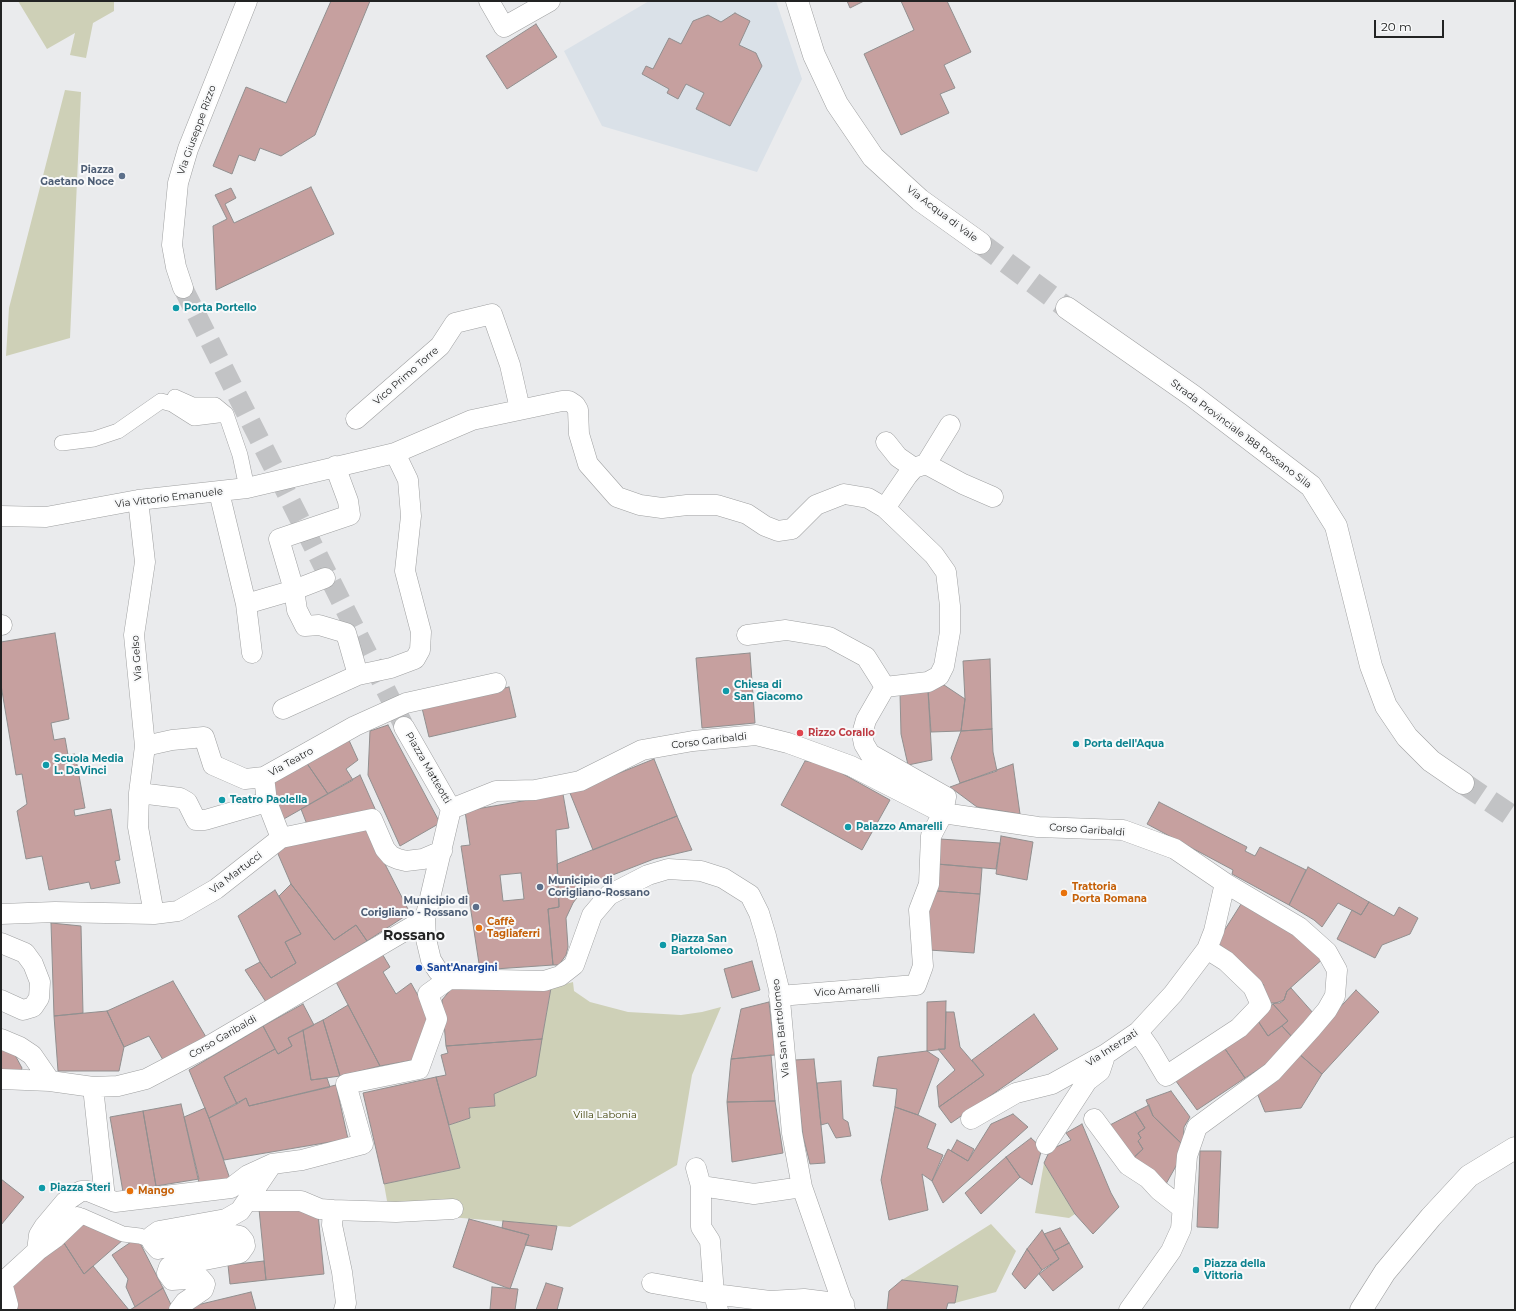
<!DOCTYPE html>
<meta charset="utf-8">
<style>
body{margin:0}
#map{position:relative;width:1516px;height:1311px;overflow:hidden;background:#eaebed;font-family:Montserrat,sans-serif}
canvas{display:block}
.frame{position:absolute;inset:0;border:2px solid #222323;pointer-events:none}
.scale{position:absolute;left:1374px;top:20px;width:70px;height:18px;box-sizing:border-box;border:2px solid #222323;border-top:0;padding-left:5px;font-size:12px;line-height:14px;white-space:nowrap;color:#222323;-webkit-text-stroke:3px #f8f9fa;paint-order:stroke}
</style>
<div id="map">
<canvas width="1516" height="1311"></canvas>
<div class="frame"></div>
<div class="scale">20 m</div>
</div>
<script>
const g = document.querySelector('canvas').getContext('2d');
g.lineJoin = 'round';
function fillPath(path, color) { g.fillStyle = color; g.fill(path, 'evenodd'); }
const shape = rows => new Path2D(rows.map(r => 'M' + r).join(''));
function strokePath(path, color, width, dash) { g.strokeStyle = color; g.lineWidth = width; g.lineCap = dash ? 'butt' : 'round'; g.setLineDash(dash || []); g.stroke(path); }
function label(font, color, halo, rows, align = 'center') {
  g.font = font + ' Montserrat,sans-serif'; g.lineWidth = 4; g.setLineDash([]); g.textBaseline = 'middle'; g.strokeStyle = halo; g.fillStyle = color; for (const [text, x, y, turn = 0] of rows) {
    g.save(); g.translate(x, y); g.rotate((+turn || 0) * Math.PI / 180); g.textAlign = isNaN(turn) ? turn : align; if (halo) g.strokeText(text, 0, 0); g.fillText(text, 0, 0); g.restore();
  }
}
fillPath(shape([
 [649,1,776,1,802,79,757,172,602,126,564,51]
]), '#dae1e8');
fillPath(shape([
 [18,1,114,1,114,11,93,23,86,58,70,55,75,33,47,49],
 [65,90,81,92,70,338,6,356,9,308],
 [573,982,574,991,590,1002,628,1012,681,1015,702,1012,721,1007,692,1075,677,1165,570,1227,389,1212,384,1184,460,1168,449,1125,470,1118,469,1108,495,1106,494,1094,542,1039,551,988],
 [1044,1163,1075,1214,1069,1218,1035,1213],
 [991,1224,1016,1251,996,1292,955,1303,957,1286,902,1280]
]), '#ced0b7');
const building = shape([
 [331,1,370,1,315,135,281,156,260,148,255,161,239,155,232,174,213,166,246,87,286,103,331,1],
 [847,1,864,1,850,8,847,1],
 [901,1,947,1,971,52,944,65,955,88,940,94,949,113,901,135,864,54,914,30,901,1],
 [735,13,750,21,739,45,756,53,762,66,730,126,696,109,704,93,686,84,678,99,667,93,669,89,642,74,646,66,653,69,669,38,681,44,693,21,708,15,721,22,735,13],
 [536,24,557,57,507,89,486,56,536,24],
 [311,187,334,234,216,290,213,226,227,219,215,195,231,188,236,198,225,204,234,223,311,187],
 [55,633,69,719,51,723,54,740,65,738,68,755,75,754,85,808,74,810,75,816,111,809,120,860,115,861,120,883,91,889,89,882,49,890,42,856,26,859,17,811,27,804,22,774,16,775,1,685,1,642,55,633],
 [750,653,755,723,702,728,696,658,750,653],
 [990,659,992,729,961,731,965,699,963,661,990,659],
 [944,685,965,699,961,731,931,732,928,690,944,685],
 [509,687,516,717,429,737,422,708,509,687],
 [928,690,932,760,908,765,901,734,900,693,928,690],
 [388,725,440,823,400,846,368,775,370,731,388,725],
 [992,729,993,752,997,771,960,783,951,758,961,731,992,729],
 [348,738,358,760,346,769,353,780,328,794,306,762,348,738],
 [654,759,677,816,593,850,570,793,654,759],
 [805,761,825,764,890,800,862,850,781,805,805,761],
 [306,762,328,794,282,820,270,782,306,762],
 [1013,764,1020,814,977,807,950,787,1013,764],
 [360,775,376,811,308,827,301,809,360,775],
 [563,794,569,828,556,830,559,907,548,909,553,965,480,970,461,846,470,845,465,811,563,794],
 [521,873,524,899,503,901,500,875,521,873],
 [1159,802,1247,847,1245,851,1255,856,1260,847,1306,870,1289,905,1232,874,1233,870,1147,824,1159,802],
 [677,816,692,850,654,859,592,883,585,887,573,903,566,918,568,947,566,955,559,965,553,965,548,909,559,907,557,864,677,816],
 [366,827,410,913,367,941,356,925,334,940,291,884,275,847,366,827],
 [1001,836,1033,842,1027,880,996,874,1001,836],
 [940,839,1000,843,996,869,937,864,940,839],
 [937,864,982,868,980,894,937,891,937,864],
 [1308,867,1369,902,1361,915,1338,903,1322,927,1314,920,1289,905,1308,867],
 [291,884,334,940,356,925,367,941,266,1002,245,970,260,962,271,978,296,963,285,942,301,934,279,896,291,884],
 [275,890,301,934,285,942,296,963,271,978,260,962,238,916,275,890],
 [937,891,980,894,974,953,929,950,925,917,937,891],
 [1243,901,1293,931,1325,957,1287,991,1284,1000,1280,1003,1268,1003,1262,991,1264,985,1217,942,1243,901],
 [1369,902,1394,916,1399,907,1418,918,1410,934,1382,945,1375,958,1337,939,1352,910,1361,915,1369,902],
 [51,923,81,926,83,1013,54,1016,51,923],
 [381,952,390,967,383,972,396,994,411,983,430,1017,419,1059,380,1066,335,980,381,952],
 [752,961,760,990,732,998,724,969,752,961],
 [173,981,206,1037,163,1060,149,1036,124,1047,107,1011,173,981],
 [452,988,551,988,542,1039,446,1046,442,1000,452,988],
 [1291,988,1314,1014,1292,1037,1282,1026,1288,1021,1273,1004,1284,1000,1287,991,1291,988],
 [1356,990,1379,1012,1322,1074,1298,1053,1356,990],
 [946,1001,945,1049,927,1051,927,1002,946,1001],
 [769,1002,775,1055,731,1059,741,1009,769,1002],
 [303,1004,314,1025,288,1038,292,1046,278,1054,263,1026,303,1004],
 [1273,1004,1288,1021,1268,1036,1256,1018,1273,1004],
 [348,1005,380,1066,340,1076,323,1020,348,1005],
 [107,1011,124,1047,119,1071,58,1071,54,1016,107,1011],
 [946,1012,954,1012,960,1047,984,1075,939,1107,937,1086,955,1070,938,1049,945,1049,946,1012],
 [1034,1014,1058,1049,951,1123,939,1107,984,1075,972,1060,1034,1014],
 [1256,1018,1268,1036,1282,1026,1292,1037,1279,1056,1245,1078,1221,1043,1256,1018],
 [323,1020,340,1076,311,1080,303,1030,323,1020],
 [263,1026,275,1049,224,1077,237,1104,209,1118,189,1070,263,1026],
 [303,1030,311,1080,327,1078,330,1087,249,1106,246,1098,237,1104,224,1077,275,1049,278,1054,292,1046,288,1038,303,1030],
 [542,1039,536,1076,494,1094,495,1106,469,1108,470,1118,449,1125,436,1077,446,1075,441,1055,448,1053,446,1046,542,1039],
 [1221,1043,1245,1078,1197,1110,1173,1077,1221,1043],
 [1,1047,15,1055,22,1068,21,1071,1,1070,1,1047],
 [927,1051,939,1059,918,1115,895,1107,897,1089,873,1086,878,1057,927,1051],
 [1298,1053,1322,1074,1301,1108,1265,1112,1257,1093,1298,1053],
 [771,1055,775,1101,727,1102,731,1059,771,1055],
 [814,1059,825,1163,810,1164,803,1136,794,1060,814,1059],
 [436,1077,460,1168,384,1184,363,1093,436,1077],
 [841,1081,843,1119,848,1122,851,1136,836,1138,828,1123,821,1125,817,1083,841,1081],
 [336,1085,348,1139,224,1160,209,1118,246,1098,249,1106,336,1085],
 [1171,1091,1190,1117,1184,1127,1183,1145,1153,1116,1146,1100,1171,1091],
 [775,1101,783,1153,732,1162,727,1102,775,1101],
 [181,1104,199,1179,156,1186,143,1111,181,1104],
 [1149,1105,1153,1116,1183,1145,1181,1157,1166,1184,1131,1160,1143,1149,1138,1141,1141,1138,1138,1133,1145,1128,1135,1112,1149,1105],
 [895,1107,918,1115,936,1124,927,1148,943,1155,932,1181,922,1174,928,1210,889,1220,881,1180,895,1107],
 [205,1108,209,1118,230,1179,199,1183,184,1117,205,1108],
 [143,1111,156,1186,123,1192,110,1117,143,1111],
 [1135,1112,1145,1128,1138,1133,1141,1138,1138,1141,1143,1149,1131,1160,1108,1126,1135,1112],
 [1013,1114,1028,1127,943,1203,932,1181,948,1149,968,1161,991,1124,1013,1114],
 [1082,1124,1111,1193,1119,1207,1093,1234,1075,1214,1044,1163,1050,1150,1071,1140,1066,1133,1082,1124],
 [1031,1138,1042,1148,1032,1185,1020,1177,1006,1157,1031,1138],
 [957,1140,974,1149,968,1161,951,1151,957,1140],
 [1200,1151,1221,1151,1218,1228,1197,1227,1200,1151],
 [1006,1157,1020,1177,981,1214,965,1193,1006,1157],
 [1,1179,24,1197,1,1225,1,1179],
 [301,1205,318,1214,324,1274,266,1280,259,1209,301,1205],
 [469,1219,529,1235,510,1289,453,1267,469,1219],
 [84,1220,124,1239,84,1274,62,1240,84,1220],
 [503,1221,557,1226,552,1250,525,1245,529,1235,502,1228,503,1221],
 [1060,1228,1069,1243,1054,1251,1044,1234,1060,1228],
 [1042,1230,1059,1259,1042,1270,1027,1249,1042,1230],
 [62,1240,84,1274,93,1266,129,1310,17,1310,7,1288,62,1240],
 [134,1240,140,1243,163,1288,135,1307,126,1287,128,1279,112,1255,134,1240],
 [1069,1243,1083,1267,1053,1291,1039,1274,1059,1259,1054,1251,1069,1243],
 [1027,1249,1042,1270,1025,1289,1012,1274,1027,1249],
 [264,1261,266,1280,230,1284,228,1265,264,1261],
 [902,1280,958,1286,955,1303,948,1303,946,1310,887,1310,889,1291,902,1280],
 [546,1283,563,1288,557,1310,536,1310,546,1283],
 [492,1287,518,1289,515,1310,490,1310,492,1287],
 [163,1288,173,1309,171,1310,130,1310,163,1288],
 [251,1292,256,1310,194,1310,193,1306,251,1292]
]);
fillPath(building, '#c6a09f');
strokePath(building, '#918f8f', 1);
strokePath(shape([
 [183,288,403,724]
]), '#c2c3c5', 20, [20, 10]);
strokePath(shape([
 [980,243,1067,308],
 [1463,783,1515,818]
]), '#c2c3c5', 22, [22, 11]);
const pedestrian = shape([
 [175,397,193,405,215,405,226,414,240,455,247,488],
 [62,443,94,439,118,431,161,401,172,404,194,418,226,414],
 [77,1217,82,1216,123,1234,140,1236,151,1240]
]);
const minor = shape([
 [489,1,504,27,550,1],
 [183,288,176,267,172,245,178,183,188,149,247,1],
 [356,419,440,346,455,323,492,314,510,365,520,409],
 [886,442,898,457,914,468],
 [926,464,963,484,993,497],
 [335,466,348,501,350,515,279,539,294,590,297,610,305,626,319,625,346,633,358,675],
 [219,492,246,604,252,653],
 [138,500,145,562,134,635,145,746,139,793,138,827,154,914],
 [885,508,907,476,914,468,926,464,950,425],
 [1,516,46,517,138,500,247,488,395,453,472,420,562,401,569,401,575,405,578,410,579,434,588,464,617,497,640,505,662,508,687,505,717,505,747,514,765,526,778,531,792,529,816,505,844,494,868,498,885,508,905,527,934,555,946,572,950,606,950,632,944,666,939,676,928,682,885,687],
 [246,604,294,590,325,578],
 [1,625,2,625],
 [747,635,786,630,829,637,866,657,885,687],
 [283,709,358,675,391,668,415,659,420,650,421,632,405,571,411,516,408,480,395,453],
 [404,727,451,809],
 [145,746,172,740,204,737,213,765,245,779,264,777],
 [139,793,180,798,187,802,196,820,205,820,267,802],
 [451,809,496,791,535,790,580,781,642,750,693,741,756,735,788,743,851,766,943,813,1038,827,1123,830,1175,849,1225,883,1299,927,1327,952,1337,970,1335,996,1327,1010,1311,1029,1272,1072,1197,1127,1187,1156,1181,1229,1171,1251,1129,1310],
 [451,809,425,919,426,939,431,960,438,971,449,979,544,981,560,976,574,965,592,915,609,895,648,875,668,869,701,871,723,878,750,895,759,913,766,936,779,989,792,1133,802,1187,845,1310],
 [281,838,267,802,264,777,355,726,406,703,496,683],
 [1,914,55,912,154,914,178,911,216,889,281,838,372,819,385,849,391,856,398,859,406,861,423,859,442,851],
 [1,943,25,953,33,964,40,982,39,998,33,1007,23,1010,1,1000],
 [779,996,916,985,923,966,919,910,929,884,931,836,943,813,946,797,870,754,864,744,862,734,866,720,885,687],
 [1138,1032,1150,1049,1166,1076,1239,1028,1261,1005,1253,987,1226,961,1207,949],
 [1,1039,20,1047,32,1055,50,1081],
 [1,1079,50,1081,93,1087,118,1086,146,1079,207,1047,425,919],
 [93,1087,105,1198],
 [971,1119,1016,1093,1052,1084,1106,1054,1138,1032,1173,994,1207,949,1214,931,1225,883],
 [1094,1119,1128,1165,1148,1178,1159,1190,1182,1208],
 [1046,1144,1087,1081,1100,1071,1104,1059],
 [696,1168,701,1186,701,1227,710,1241,714,1294,718,1310],
 [701,1186,754,1194,802,1187],
 [247,1201,301,1201,320,1209,333,1210],
 [37,1251,55,1238,77,1217],
 [652,1283,714,1294,770,1301,804,1299,844,1304],
 [8,1305,2,1283,37,1251,39,1235,44,1227,65,1202,81,1191,88,1191,115,1202,231,1188,248,1175,272,1164,302,1160,363,1144,346,1084,419,1069,437,1019,428,994,449,979],
 [179,1310,185,1302,203,1290,205,1284,200,1278,172,1280,167,1273,169,1267,240,1253,245,1246,244,1241,240,1236,235,1235,158,1249,152,1242,152,1236,159,1231,226,1219,240,1211,272,1164],
 [344,1310,346,1303,342,1272,332,1225,333,1210,396,1212,453,1209]
]);
const secondary = shape([
 [797,1,814,55,837,104,873,157,920,200,980,243],
 [1067,308,1193,396,1311,486,1336,526,1371,666,1386,706,1407,737,1431,761,1463,783],
 [1361,1310,1385,1272,1431,1217,1469,1176,1515,1148]
]);
strokePath(pedestrian, '#9fa0a1', 16);
strokePath(minor, '#9fa0a1', 21);
strokePath(secondary, '#9fa0a1', 23);
strokePath(pedestrian, '#fff', 15);
strokePath(minor, '#fff', 20);
strokePath(secondary, '#fff', 22);
for (const [x, y, r, color] of [
 [122,176,4,"#5c6f8a"],
 [176,308,4,"#0f9aa8"],
 [726,691,4,"#0f9aa8"],
 [800,733,4,"#e0444e"],
 [1076,744,4,"#0f9aa8"],
 [46,765,4,"#0f9aa8"],
 [222,800,4,"#0f9aa8"],
 [848,827,4,"#0f9aa8"],
 [540,887,4,"#5c6f8a"],
 [1064,893,4,"#e8710a"],
 [476,907,4,"#5c6f8a"],
 [479,928,4,"#e8710a"],
 [663,945,4,"#0f9aa8"],
 [419,968,4,"#1a4fb4"],
 [42,1188,4,"#0f9aa8"],
 [130,1191,4,"#e8710a"],
 [1196,1270,4,"#0f9aa8"]
]) { const dot = new Path2D(); dot.arc(x, y, r, 0, 2 * Math.PI); g.fillStyle = color; g.fill(dot); strokePath(dot, '#f8f9fa', 1.5); }
label('10px', '#222323', '#f8f9fa', [
 ["Via Giuseppe Rizzo",197,130,-70],
 ["Via Acqua di Vale",942,214,37],
 ["Vico Primo Torre",406,376,-41],
 ["Strada Provinciale 188 Rossano Sila",1241,434,37],
 ["Via Vittorio Emanuele",169,498,-7],
 ["Via Gelso",137,658,-94],
 ["Corso Garibaldi",709,741,-7],
 ["Via Teatro",291,762,-29],
 ["Piazza Matteotti",428,768,60],
 ["Corso Garibaldi",1087,830,4],
 ["Via Martucci",236,873,-37],
 ["Vico Amarelli",847,991,-4],
 ["Via San Bartolomeo",781,1028,-96],
 ["Corso Garibaldi",223,1037,-30],
 ["Via Interzati",1112,1048,-33]
]);
label('bold 10px', '#4e5e75', '#f8f9fa', [
 ["Piazza",114,170],
 ["Gaetano Noce",114,182],
 ["Municipio di",548,881,"left"],
 ["Corigliano-Rossano",548,893,"left"],
 ["Municipio di",468,901],
 ["Corigliano - Rossano",468,913]
], 'right');
label('bold 10px', '#0d838f', '#f8f9fa', [
 ["Porta Portello",184,308],
 ["Chiesa di",734,685],
 ["San Giacomo",734,697],
 ["Porta dell'Aqua",1084,744],
 ["Scuola Media",54,759],
 ["L. DaVinci",54,771],
 ["Teatro Paolella",230,800],
 ["Palazzo Amarelli",856,827],
 ["Piazza San",671,939],
 ["Bartolomeo",671,951],
 ["Piazza Steri",50,1188],
 ["Piazza della",1204,1264],
 ["Vittoria",1204,1276]
], 'left');
label('bold 10px', '#be3a42', '#f8f9fa', [
 ["Rizzo Corallo",808,733]
], 'left');
label('bold 10px', '#c56008', '#f8f9fa', [
 ["Trattoria",1072,887],
 ["Porta Romana",1072,899],
 ["Caffè",487,922],
 ["Tagliaferri",487,934],
 ["Mango",138,1191]
], 'left');
label('bold 10px', '#164399', '#f8f9fa', [
 ["Sant'Anargini",427,968]
], 'left');
label('10px', '#3f4106', '#f8f9fa', [
 ["Villa Labonia",605,1115]
]);
label('bold 14px', '#222323', '#f8f9fa', [
 ["Rossano",414,936]
]);
</script>
